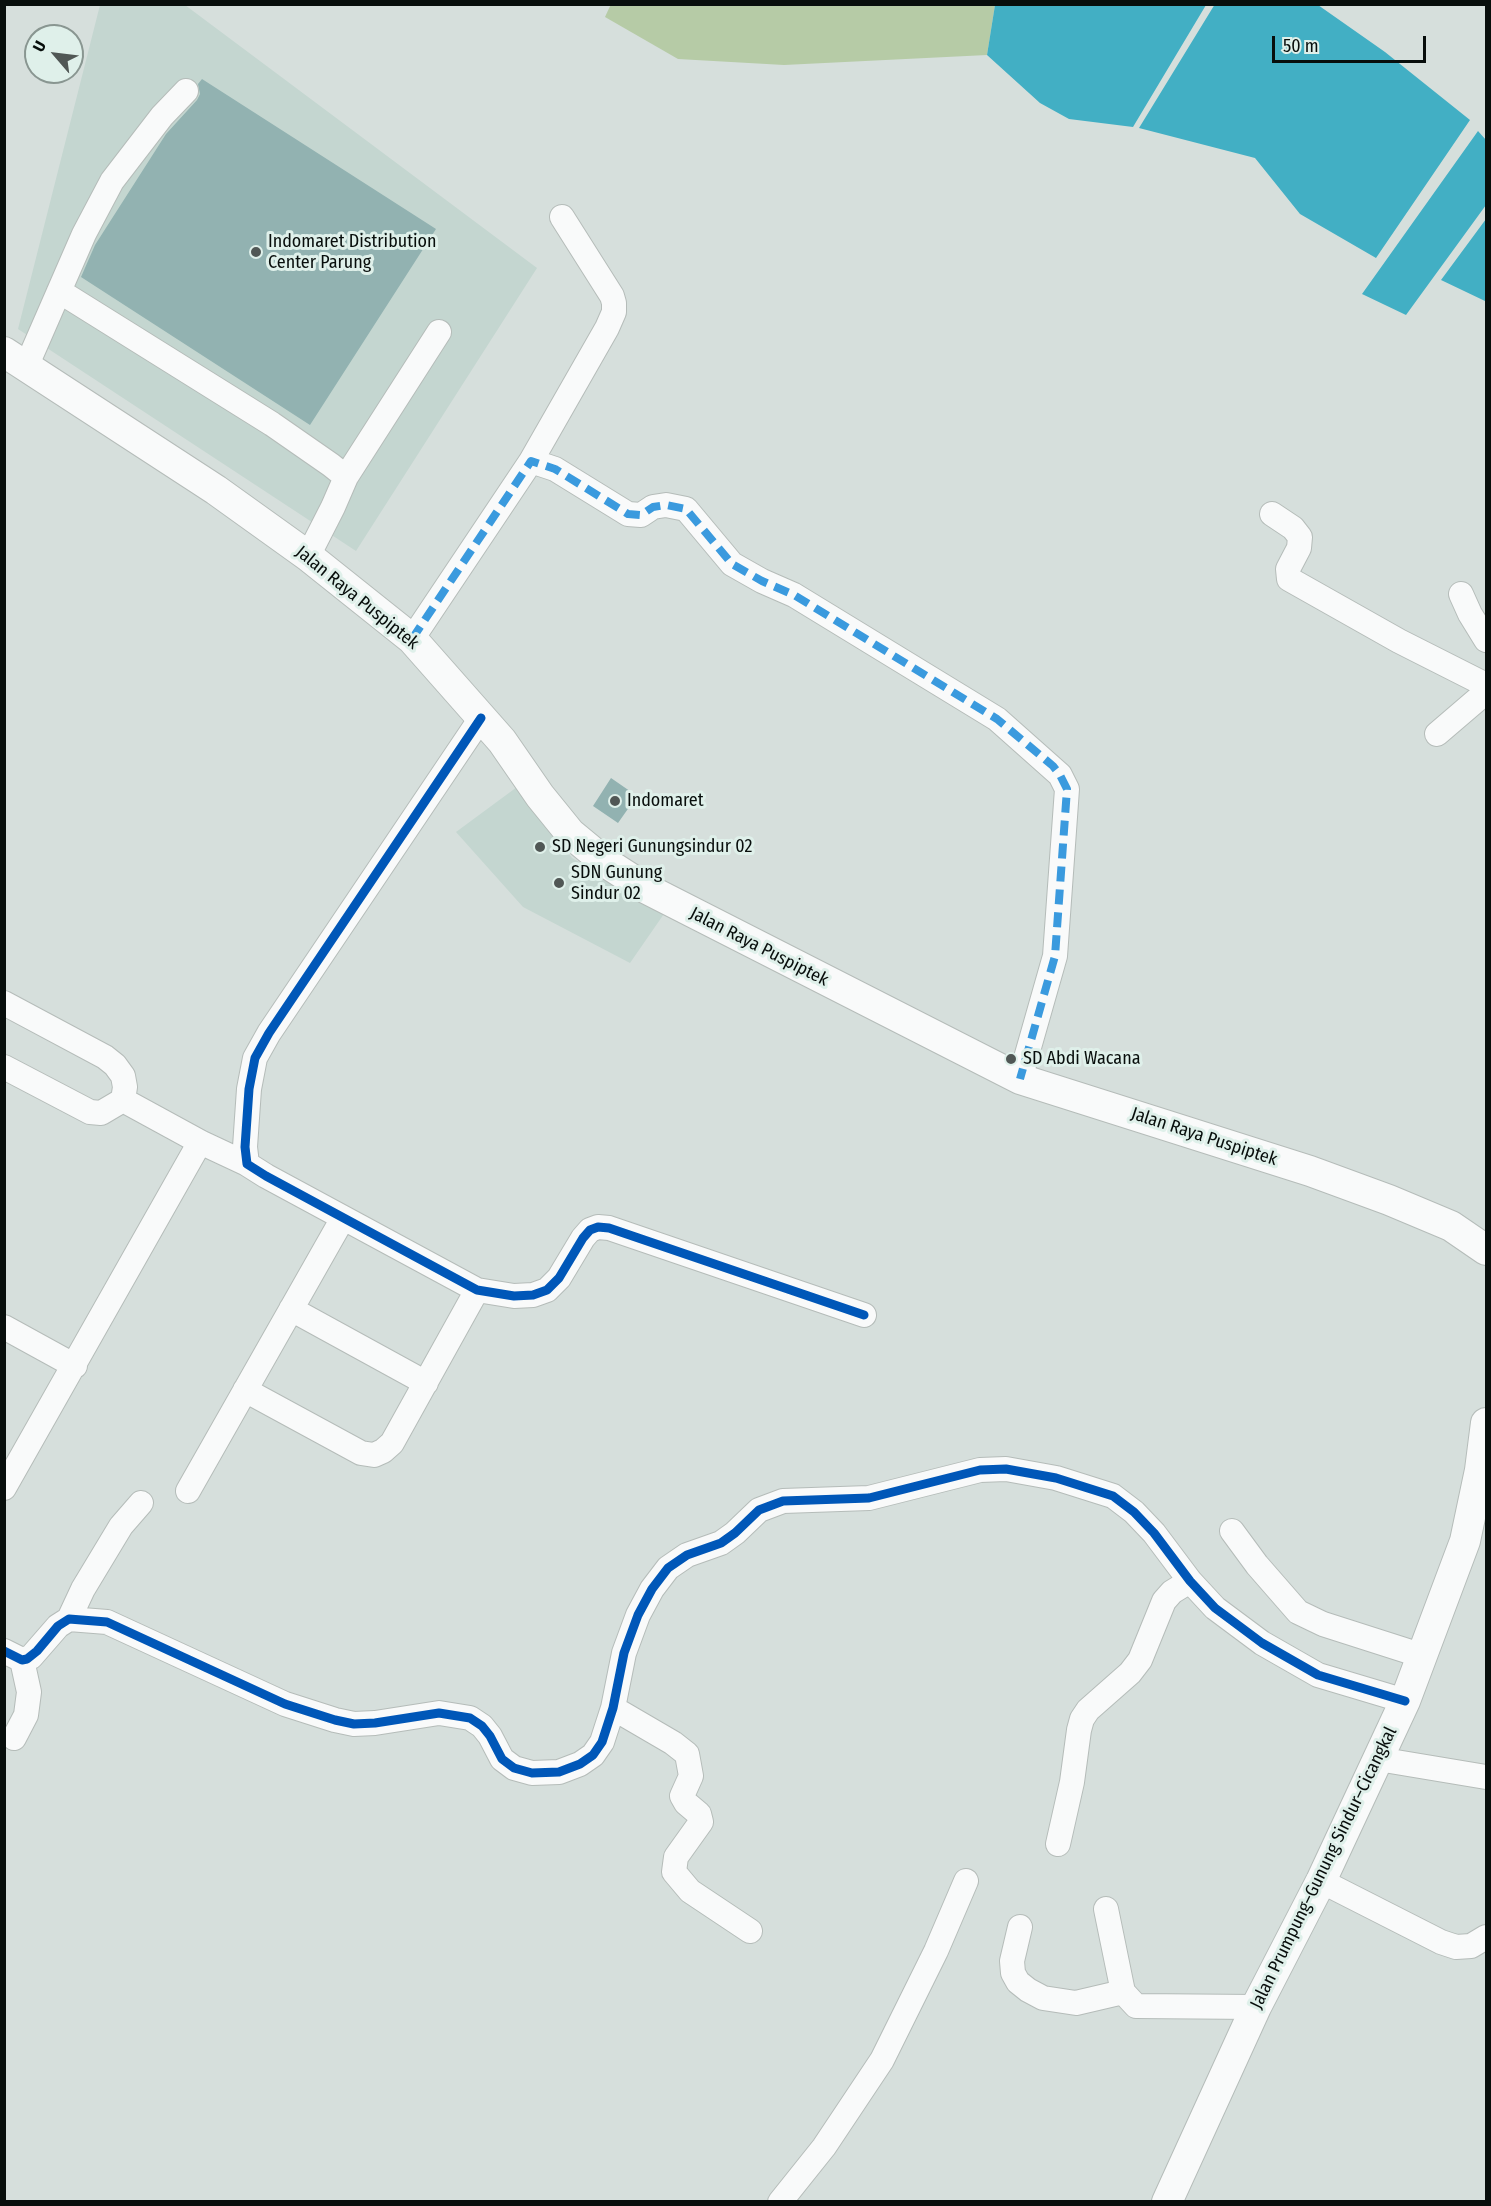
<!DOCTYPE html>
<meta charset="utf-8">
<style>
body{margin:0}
#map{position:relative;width:1491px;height:2206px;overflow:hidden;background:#d6dfdc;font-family:"Fira Sans Condensed",sans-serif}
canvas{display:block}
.frame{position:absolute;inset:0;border:6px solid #080e0c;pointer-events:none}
.north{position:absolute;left:24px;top:24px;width:60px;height:60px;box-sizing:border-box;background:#dff0ea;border:2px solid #899691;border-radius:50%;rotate:298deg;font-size:16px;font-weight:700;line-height:24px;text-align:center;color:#080e0c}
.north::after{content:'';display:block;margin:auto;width:21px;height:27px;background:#505755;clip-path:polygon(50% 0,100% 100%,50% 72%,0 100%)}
.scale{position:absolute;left:1272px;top:36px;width:154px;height:27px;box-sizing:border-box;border:3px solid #080e0c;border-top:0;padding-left:8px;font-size:18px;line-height:21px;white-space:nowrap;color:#080e0c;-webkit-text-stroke:4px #dff0ea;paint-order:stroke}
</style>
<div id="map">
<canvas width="1491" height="2206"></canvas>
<div class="frame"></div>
<div class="north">U</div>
<div class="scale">50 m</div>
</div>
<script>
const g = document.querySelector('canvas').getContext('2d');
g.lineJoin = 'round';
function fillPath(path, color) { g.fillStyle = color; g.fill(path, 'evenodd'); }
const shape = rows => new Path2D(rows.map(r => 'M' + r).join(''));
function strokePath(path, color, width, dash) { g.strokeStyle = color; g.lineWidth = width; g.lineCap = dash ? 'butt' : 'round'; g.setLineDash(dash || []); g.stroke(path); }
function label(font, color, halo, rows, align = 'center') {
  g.font = font + ' "Fira Sans Condensed",sans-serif'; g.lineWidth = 6; g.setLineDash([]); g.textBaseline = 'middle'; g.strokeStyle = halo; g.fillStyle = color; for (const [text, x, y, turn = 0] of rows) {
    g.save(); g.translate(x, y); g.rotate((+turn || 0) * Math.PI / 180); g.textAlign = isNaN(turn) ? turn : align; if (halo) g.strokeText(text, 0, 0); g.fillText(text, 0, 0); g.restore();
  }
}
fillPath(shape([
 [100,5,185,5,537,268,356,551,18,329],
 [517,787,572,858,666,911,630,963,523,907,456,832]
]), '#c4d6d0');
fillPath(shape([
 [611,4,995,5,987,55,784,65,678,59,605,17]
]), '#b6cba6');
fillPath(shape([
 [1215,4,1318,5,1385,52,1470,120,1376,258,1300,214,1255,158,1139,128],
 [995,5,995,4,1206,5,1133,127,1069,119,1040,103,987,55],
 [1478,131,1486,140,1486,205,1406,315,1362,294],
 [1486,219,1486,300,1485,301,1441,280]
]), '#42afc4');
fillPath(shape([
 [202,79,436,229,310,425,81,277,95,245,166,134,197,100,200,94,198,84],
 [611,778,637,796,618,823,593,806]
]), '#92b2b1');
const minor = shape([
 [59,291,272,424,331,465,346,477,333,507,308,556],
 [26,367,84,234,112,181,162,116,186,91],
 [531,461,555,469,628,514,641,515,653,507,666,505,686,509,732,564,762,581,794,595,997,719,1060,775,1067,789,1055,956,1020,1079],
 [346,477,439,332],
 [1272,514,1293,528,1300,537,1299,548,1288,569,1289,579,1399,641,1486,685],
 [1461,594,1470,614,1486,640],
 [412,639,531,461,607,328,614,312,614,303,612,296,562,217],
 [481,718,269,1033,255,1058,249,1089,245,1147,247,1164,266,1176,477,1290,514,1296,533,1295,547,1290,559,1278,583,1238,590,1230,598,1227,609,1228,864,1315],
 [1437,734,1486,692],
 [4,1003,105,1057,115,1065,123,1076,125,1087,123,1100],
 [4,1067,90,1112,101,1113,123,1100,200,1142,247,1164],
 [291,1309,426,1383],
 [4,1327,75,1366],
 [245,1390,361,1453,374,1455,383,1451,392,1443,477,1290],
 [4,1488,200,1142],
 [188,1491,343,1218],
 [1232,1531,1257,1565,1298,1612,1323,1624,1423,1656],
 [69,1619,83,1589,121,1526,141,1503],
 [4,1651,22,1660,29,1692,26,1715,14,1738],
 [22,1660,31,1657,58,1626,69,1619,107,1622,285,1704,335,1720,354,1724,375,1723,439,1713,470,1718,482,1726,490,1736,502,1759,514,1768,532,1773,559,1772,580,1764,593,1755,602,1742,613,1708,624,1653,638,1615,652,1589,668,1568,687,1555,721,1543,735,1533,759,1510,783,1501,869,1498,980,1470,1006,1469,1056,1478,1113,1496,1134,1512,1154,1533,1190,1581,1215,1608,1262,1643,1318,1675,1405,1701],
 [613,1708,673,1743,687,1754,691,1776,682,1796,686,1803,699,1814,701,1822,676,1857,674,1872,690,1891,750,1931],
 [1378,1759,1486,1777],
 [1058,1844,1072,1782,1079,1730,1082,1719,1088,1710,1130,1673,1140,1660,1164,1601,1172,1592,1190,1581],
 [1321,1881,1441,1942,1456,1947,1471,1946,1486,1937],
 [1106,1909,1123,1992,1136,2006,1256,2007],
 [1020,1927,1012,1961,1013,1973,1018,1982,1028,1990,1043,1998,1076,2003,1123,1992],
 [780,2202,824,2147,882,2060,936,1951,966,1881]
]);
const major = shape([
 [4,352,216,490,308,556,412,639,502,741,540,796,570,833,605,862,647,889,1020,1079,1310,1171,1389,1200,1451,1226,1486,1250],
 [1167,2202,1256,2007,1321,1881,1405,1701,1465,1541,1480,1470,1486,1423]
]);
strokePath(minor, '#b5bcb9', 26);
strokePath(major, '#b5bcb9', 32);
strokePath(minor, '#f9fafa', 24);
strokePath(major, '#f9fafa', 30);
strokePath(shape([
 [412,639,531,461,555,469,628,514,641,515,653,507,666,505,686,509,732,564,762,581,794,595,997,719,1053,766,1060,775,1067,789,1055,956,1020,1079]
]), '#3a9ade', 8, [15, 8]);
strokePath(shape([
 [481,718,269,1033,255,1058,249,1089,245,1147,247,1164,266,1176,477,1290,514,1296,533,1295,547,1290,559,1278,583,1238,590,1230,598,1227,609,1228,864,1315],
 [4,1651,22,1660,27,1659,37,1651,58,1626,69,1619,107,1622,285,1704,335,1720,354,1724,375,1723,439,1713,470,1718,482,1726,490,1736,502,1759,514,1768,532,1773,559,1772,580,1764,593,1755,602,1742,613,1708,624,1653,638,1615,652,1589,668,1568,687,1555,721,1543,735,1533,759,1510,783,1501,869,1498,980,1470,1006,1469,1056,1478,1113,1496,1134,1512,1154,1533,1190,1581,1215,1608,1262,1643,1318,1675,1405,1701]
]), '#0057b8', 9);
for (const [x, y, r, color] of [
 [256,252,6,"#505755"],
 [615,801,6,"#505755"],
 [540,847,6,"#505755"],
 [559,883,6,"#505755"],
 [1011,1059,6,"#505755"]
]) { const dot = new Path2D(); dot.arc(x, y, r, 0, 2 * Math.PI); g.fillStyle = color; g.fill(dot); strokePath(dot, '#dff0ea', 2); }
label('18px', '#080e0c', '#dff0ea', [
 ["Indomaret Distribution",268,242],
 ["Center Parung",268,263],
 ["Indomaret",627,801],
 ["SD Negeri Gunungsindur 02",552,847],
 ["SDN Gunung",571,873],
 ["Sindur 02",571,894],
 ["SD Abdi Wacana",1023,1059]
], 'left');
label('18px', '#080e0c', '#dff0ea', [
 ["Jalan Raya Puspiptek",357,598,39],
 ["Jalan Raya Puspiptek",759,947,27],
 ["Jalan Raya Puspiptek",1204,1137,18],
 ["Jalan Prumpung–Gunung Sindur–Cicangkal",1324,1868,-64]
]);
</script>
